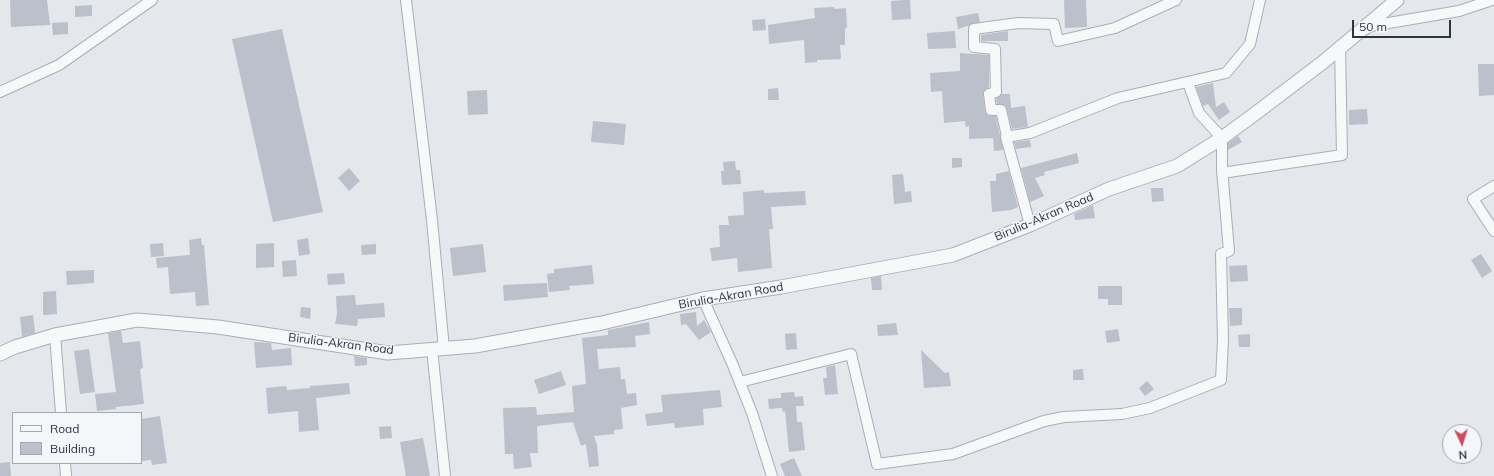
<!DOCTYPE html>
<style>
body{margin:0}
#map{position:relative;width:1494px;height:476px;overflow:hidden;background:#e4e7ec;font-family:Mulish,sans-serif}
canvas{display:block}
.legend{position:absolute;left:12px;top:412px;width:130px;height:52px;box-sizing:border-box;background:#f4f6f9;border:1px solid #a4a8b1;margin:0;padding:5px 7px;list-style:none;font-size:12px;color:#2b3445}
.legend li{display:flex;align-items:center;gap:8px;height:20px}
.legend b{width:20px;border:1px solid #a4a8b1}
.north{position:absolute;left:1442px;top:424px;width:40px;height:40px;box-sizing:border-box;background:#f4f6f9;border:1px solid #a4a8b1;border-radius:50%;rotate:176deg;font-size:11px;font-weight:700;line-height:16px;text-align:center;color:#2b3445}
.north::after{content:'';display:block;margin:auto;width:14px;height:18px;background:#d1495b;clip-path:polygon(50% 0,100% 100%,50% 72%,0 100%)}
.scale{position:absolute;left:1352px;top:20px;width:99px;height:18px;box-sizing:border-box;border:2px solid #2b3445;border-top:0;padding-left:5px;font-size:12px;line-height:14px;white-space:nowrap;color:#2b3445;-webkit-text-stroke:3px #f4f6f9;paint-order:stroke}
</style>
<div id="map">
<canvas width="1494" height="476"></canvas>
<ul class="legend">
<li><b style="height:5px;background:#f7f8fa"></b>Road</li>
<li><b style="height:11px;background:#bbc0ca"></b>Building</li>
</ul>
<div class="north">N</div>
<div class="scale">50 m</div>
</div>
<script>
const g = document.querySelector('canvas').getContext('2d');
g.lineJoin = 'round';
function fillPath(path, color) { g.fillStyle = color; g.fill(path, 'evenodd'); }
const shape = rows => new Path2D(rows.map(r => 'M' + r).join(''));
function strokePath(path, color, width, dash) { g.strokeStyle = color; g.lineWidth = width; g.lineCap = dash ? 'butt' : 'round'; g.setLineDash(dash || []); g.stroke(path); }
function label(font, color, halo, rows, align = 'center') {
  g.font = font + ' Mulish,sans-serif'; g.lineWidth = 3; g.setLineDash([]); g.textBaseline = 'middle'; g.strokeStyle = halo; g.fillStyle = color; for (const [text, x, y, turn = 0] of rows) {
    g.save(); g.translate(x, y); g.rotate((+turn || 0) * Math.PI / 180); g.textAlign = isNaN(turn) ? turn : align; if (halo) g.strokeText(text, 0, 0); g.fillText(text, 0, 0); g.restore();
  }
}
fillPath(shape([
 [10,0,47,0,50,25,11,27],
 [904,0,910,0,911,19,892,20,891,1],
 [1064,0,1086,0,1087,27,1065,28],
 [92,5,92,16,75,17,75,6],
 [834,7,834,9,846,8,847,28,845,28,845,45,840,45,841,59,817,60,817,62,805,63,804,40,769,44,768,25,815,18,814,8],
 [978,13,980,22,958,29,956,17],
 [765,19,766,30,753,31,752,20],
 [68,22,68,34,53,35,52,23],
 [282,29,323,212,273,222,232,39],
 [955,31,956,48,928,49,927,33],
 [1008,31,1008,41,981,41,981,35],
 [960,53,989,55,989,87,984,90,983,94,985,111,988,116,996,116,1003,150,994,151,993,138,969,139,969,126,966,127,965,121,944,123,942,91,931,92,930,73,960,71],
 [1478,64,1494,64,1494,95,1479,96],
 [1213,83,1216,107,1224,102,1230,112,1219,120,1208,104,1203,106,1196,87],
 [778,88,779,100,768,100,768,89],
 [487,90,488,114,468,115,467,91],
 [1002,94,1010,94,1011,108,1025,106,1028,127,1012,129,1006,106,997,104,996,99],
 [1367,109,1368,124,1349,125,1349,110],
 [593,121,626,124,624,145,591,142],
 [1238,136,1242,142,1228,150,1228,143],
 [1030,140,1031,147,1016,149,1014,142],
 [1077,153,1079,163,1044,172,1045,175,1035,178,1044,196,1030,202,1021,168],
 [952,158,962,158,962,167,952,168],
 [735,161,736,170,740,170,741,184,722,185,721,171,724,171,723,162],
 [349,168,360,181,349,191,338,178],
 [1009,171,1018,207,1011,210,992,212,990,181,996,181,996,174],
 [903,174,905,192,911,191,912,202,894,204,892,175],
 [1151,188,1163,188,1164,201,1152,202],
 [764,190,764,193,805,191,806,205,771,207,773,229,769,229,772,268,738,272,737,258,712,261,710,248,720,247,719,225,729,225,728,216,744,215,743,192],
 [1093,205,1095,218,1075,220,1074,214],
 [201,238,202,245,204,245,209,305,196,306,195,292,170,294,168,267,157,268,156,258,190,255,189,240],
 [308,238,310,254,299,256,297,240],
 [163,243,164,256,151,257,150,244],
 [274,243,274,267,256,268,256,244],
 [376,244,376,254,362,255,361,245],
 [483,244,486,272,453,276,450,248],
 [1481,254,1492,271,1482,278,1471,260],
 [296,260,297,276,283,277,282,261],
 [592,265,594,284,569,286,570,290,549,292,547,274,554,273,554,269],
 [1247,265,1248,281,1230,282,1229,266],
 [94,270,94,283,67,285,66,271],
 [344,273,345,284,328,285,327,274],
 [881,276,882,290,872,290,871,278],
 [547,283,548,297,504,301,503,285],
 [1098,286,1122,286,1122,305,1108,305,1108,299,1098,299],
 [56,291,57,314,43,315,43,292],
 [355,295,356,305,384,303,385,317,358,319,357,326,335,324,337,314,336,296],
 [301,307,311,308,310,319,300,317],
 [1229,308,1242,308,1242,325,1230,326],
 [696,312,697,326,704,320,711,332,699,340,686,324,681,325,680,314],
 [33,315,35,333,22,337,20,317],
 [649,322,650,334,635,336,636,347,597,349,599,369,620,367,621,379,625,379,627,394,636,393,637,405,621,408,623,429,614,430,614,434,594,436,597,445,599,466,589,467,586,444,581,446,573,422,537,426,538,453,530,453,532,467,514,469,513,454,505,454,503,408,536,407,537,415,574,412,572,386,586,384,582,338,608,335,608,330],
 [896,323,898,335,878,336,877,325],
 [1118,329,1120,341,1107,343,1105,331],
 [121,331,123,343,140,341,143,368,140,369,144,404,116,407,116,409,97,411,95,394,116,392,108,333],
 [796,333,797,349,786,350,785,334],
 [1250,334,1250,347,1239,347,1238,335],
 [254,342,271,343,272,350,291,348,292,365,256,368],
 [89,349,95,392,80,394,74,351],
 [921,350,945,373,949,372,951,386,924,388],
 [354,356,367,358,367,365,355,366],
 [835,365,838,394,825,395,823,378,827,378,826,367],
 [1083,369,1084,380,1073,380,1073,370],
 [561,371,566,385,539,394,534,380],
 [1147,381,1154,389,1145,396,1139,388],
 [349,383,350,394,316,398,319,430,299,432,298,411,268,414,266,388,286,386,287,390,310,388,310,386],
 [720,390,722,407,703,409,704,425,675,428,674,423,647,426,645,414,663,412,661,395],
 [794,392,795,397,803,396,804,406,796,406,797,422,802,422,805,450,789,452,785,411,783,412,782,408,769,409,768,399,781,398,781,393],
 [160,416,167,463,152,465,151,460,141,461,141,419],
 [391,426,392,438,380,439,379,427],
 [423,438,430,476,406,476,400,442],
 [794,458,802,476,785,476,780,464],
 [10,462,11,476,0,476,0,463]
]), '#bbc0ca');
const minor = shape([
 [406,0,432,220,444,349],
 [1364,30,1371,26,1459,11,1492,0],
 [0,92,59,65,152,0],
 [1007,136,1001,110,991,110,989,94,996,92,995,49,974,47,974,29,1018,23,1054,24,1058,41,1115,28,1176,0],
 [1222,173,1342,155,1340,46],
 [1494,186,1473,199,1494,231],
 [1030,225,1006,137,1030,133,1118,98,1226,73,1250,44,1260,0],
 [703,299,732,363,752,413,772,476],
 [55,335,61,413],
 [432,349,445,476],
 [740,382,851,354,877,464,953,454,1044,421,1064,417,1122,414,1150,408,1221,380,1223,340,1221,254,1229,251,1222,169,1222,138,1199,113,1188,83],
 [65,463,66,476]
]);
const tertiary = shape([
 [0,354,15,347,55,335,137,320,218,327,388,353,475,346,602,323,703,299,781,287,953,255,1030,225,1109,189,1177,166,1222,138,1256,113,1322,63,1397,0]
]);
strokePath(minor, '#a9aeb7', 12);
strokePath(tertiary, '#a9aeb7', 15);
strokePath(minor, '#f7f8fa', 10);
strokePath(tertiary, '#f7f8fa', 13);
label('12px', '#2b3445', '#f4f6f9', [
 ["Birulia-Akran Road",1044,217,-23],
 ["Birulia-Akran Road",731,296,-10],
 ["Birulia-Akran Road",341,344,7]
]);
</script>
